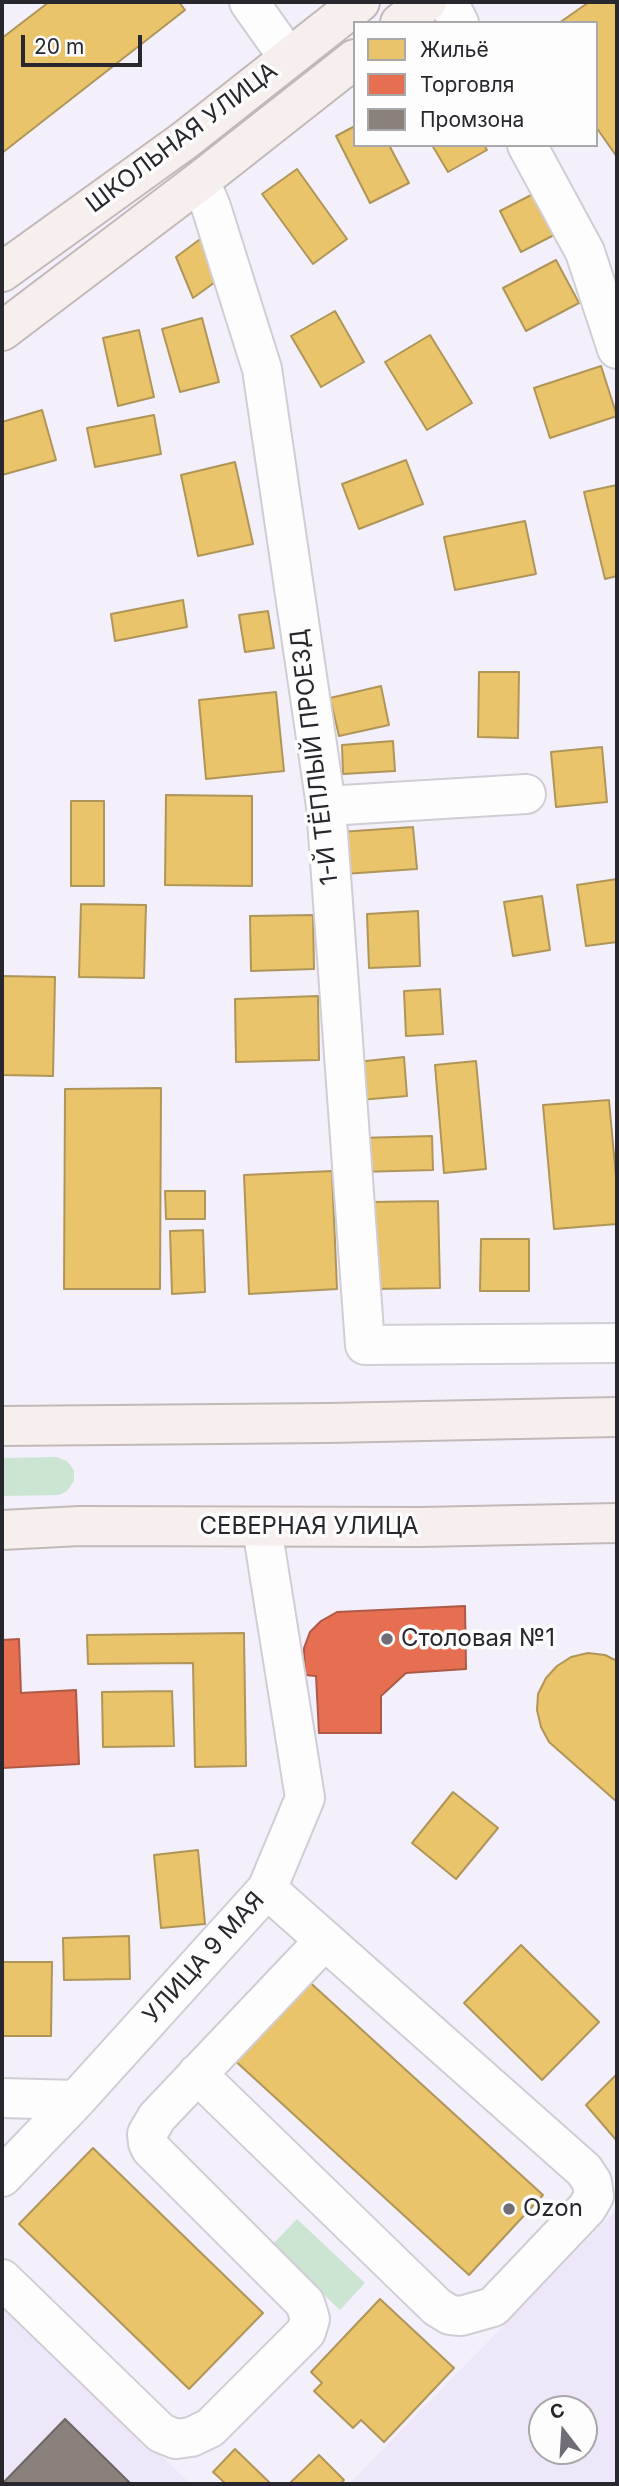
<!DOCTYPE html>
<meta charset="utf-8">
<style>
body{margin:0}
#map{position:relative;width:619px;height:2486px;overflow:hidden;background:#f3f0fb;font-family:Inter,sans-serif}
canvas{display:block}
.frame{position:absolute;inset:0;border:4px solid #29272e;pointer-events:none}
.legend{position:absolute;left:353px;top:21px;width:245px;height:126px;box-sizing:border-box;background:#fdfdfd;border:2px solid #a8a7aa;margin:0;padding:9px 12px;list-style:none;font-size:21px;color:#29272e}
.legend li{display:flex;align-items:center;gap:14px;height:35px}
.legend b{width:35px;border:2px solid #a8a7aa}
.north{position:absolute;left:528px;top:2395px;width:70px;height:70px;box-sizing:border-box;background:#fdfdfd;border:2px solid #a8a7aa;border-radius:50%;rotate:343deg;font-size:19px;font-weight:700;line-height:28px;text-align:center;color:#29272e}
.north::after{content:'';display:block;margin:auto;width:24px;height:32px;background:#706d76;clip-path:polygon(50% 0,100% 100%,50% 72%,0 100%)}
.scale{position:absolute;left:21px;top:35px;width:121px;height:32px;box-sizing:border-box;border:4px solid #29272e;border-top:0;padding-left:9px;font-size:21px;line-height:24px;white-space:nowrap;color:#29272e;-webkit-text-stroke:5px #fdfdfd;paint-order:stroke}
</style>
<div id="map">
<canvas width="619" height="2486"></canvas>
<div class="frame"></div>
<ul class="legend">
<li><b style="height:19px;background:#e9c46a"></b>Жильё</li>
<li><b style="height:19px;background:#e76f51"></b>Торговля</li>
<li><b style="height:19px;background:#8a817c"></b>Промзона</li>
</ul>
<div class="north">С</div>
<div class="scale">20 m</div>
</div>
<script>
const g = document.querySelector('canvas').getContext('2d');
g.lineJoin = 'round';
function fillPath(path, color) { g.fillStyle = color; g.fill(path, 'evenodd'); }
const shape = rows => new Path2D(rows.map(r => 'M' + r).join(''));
function strokePath(path, color, width, dash) { g.strokeStyle = color; g.lineWidth = width; g.lineCap = dash ? 'butt' : 'round'; g.setLineDash(dash || []); g.stroke(path); }
function label(font, color, halo, rows, align = 'center') {
  g.font = font + ' Inter,sans-serif'; g.lineWidth = 7; g.setLineDash([]); g.textBaseline = 'middle'; g.strokeStyle = halo; g.fillStyle = color; for (const [text, x, y, turn = 0] of rows) {
    g.save(); g.translate(x, y); g.rotate((+turn || 0) * Math.PI / 180); g.textAlign = isNaN(turn) ? turn : align; if (halo) g.strokeText(text, 0, 0); g.fillText(text, 0, 0); g.restore();
  }
}
fillPath(shape([
 [617,2209,617,2484,349,2484],
 [542,2409,584,2409,584,2451,542,2451],
 [2,2305,191,2484,2,2484]
]), '#eee7fa');
fillPath(shape([
 [57,1457,67,1461,74,1470,74,1481,67,1491,59,1495,2,1496,2,1458],
 [297,2219,365,2283,340,2310,272,2245]
]), '#cce5d2');
const homes = shape([
 [49,2,179,2,185,10,2,153,2,38,49,2],
 [589,2,617,2,617,157,596,127,596,23,559,23,589,2],
 [355,126,355,145,389,145,409,183,370,203,336,136,355,126],
 [432,145,484,145,487,150,448,172,432,145],
 [297,169,347,239,313,264,262,194,297,169],
 [535,193,556,234,521,252,500,211,535,193],
 [207,234,218,280,193,298,176,257,207,234],
 [556,260,579,303,526,331,503,288,556,260],
 [335,311,364,362,321,387,291,336,335,311],
 [202,318,219,382,180,392,162,329,202,318],
 [139,330,154,397,118,406,103,338,139,330],
 [430,335,472,403,427,430,385,362,430,335],
 [601,366,617,416,550,438,534,388,601,366],
 [42,410,56,460,2,475,2,422,42,410],
 [154,415,161,454,95,467,87,428,154,415],
 [406,460,423,504,359,529,342,484,406,460],
 [235,462,253,544,198,556,181,475,235,462],
 [617,485,617,576,605,579,584,492,617,485],
 [525,521,536,574,455,590,444,537,525,521],
 [183,600,187,627,115,641,111,614,183,600],
 [268,611,274,648,245,652,239,615,268,611],
 [479,672,519,672,518,738,478,737,479,672],
 [381,686,389,725,339,736,330,698,381,686],
 [276,692,284,771,206,779,199,700,276,692],
 [393,741,395,771,343,774,342,745,393,741],
 [602,747,607,802,556,807,551,752,602,747],
 [166,795,252,796,252,886,165,885,166,795],
 [71,801,104,801,104,886,71,886,71,801],
 [413,827,417,869,344,874,340,832,413,827],
 [617,879,617,942,586,946,577,885,617,879],
 [542,896,550,950,513,956,504,902,542,896],
 [81,904,146,905,144,978,79,977,81,904],
 [418,911,420,966,369,968,367,914,418,911],
 [313,915,314,969,251,971,250,916,313,915],
 [2,976,55,977,53,1076,2,1075,2,976],
 [440,989,443,1034,406,1036,404,991,440,989],
 [318,996,319,1060,236,1062,235,999,318,996],
 [404,1057,407,1096,359,1100,356,1062,404,1057],
 [476,1061,486,1169,444,1173,435,1065,476,1061],
 [161,1088,160,1289,64,1289,65,1089,161,1088],
 [609,1100,617,1188,617,1224,554,1229,543,1105,609,1100],
 [432,1136,433,1170,359,1172,359,1138,432,1136],
 [332,1171,337,1289,249,1294,244,1175,332,1171],
 [165,1191,205,1191,205,1219,166,1219,165,1191],
 [438,1201,440,1288,372,1289,370,1202,438,1201],
 [203,1230,205,1292,172,1294,170,1231,203,1230],
 [481,1239,529,1239,529,1291,480,1291,481,1239],
 [244,1633,246,1766,195,1767,193,1663,88,1664,87,1635,244,1633],
 [588,1653,605,1655,617,1661,617,1802,549,1742,541,1727,537,1710,538,1694,546,1678,557,1666,571,1657,588,1653],
 [172,1691,174,1746,103,1747,102,1692,172,1691],
 [453,1792,498,1828,456,1879,412,1843,453,1792],
 [198,1850,205,1924,161,1928,154,1855,198,1850],
 [129,1936,130,1979,64,1980,63,1938,129,1936],
 [521,1945,599,2022,542,2080,464,2003,521,1945],
 [2,1962,52,1962,51,2036,2,2036,2,1962],
 [304,1977,543,2195,469,2275,231,2057,304,1977],
 [617,2074,617,2141,586,2105,617,2074],
 [93,2148,263,2313,189,2389,19,2224,93,2148],
 [380,2299,454,2368,384,2442,361,2420,353,2428,314,2391,322,2383,311,2372,380,2299],
 [235,2449,271,2484,226,2484,213,2472,235,2449],
 [319,2455,344,2480,340,2484,289,2484,319,2455]
]);
fillPath(homes, '#e9c46a');
strokePath(homes, '#af9558', 2);
const shops = shape([
 [465,1606,466,1669,406,1673,381,1696,381,1733,319,1733,316,1676,305,1675,304,1648,310,1632,321,1621,337,1612,465,1606],
 [19,1639,21,1693,76,1690,79,1764,2,1768,2,1640,19,1639]
]);
fillPath(shops, '#e76f51');
strokePath(shops, '#ae5946', 2);
const industry = shape([
 [65,2419,131,2484,2,2484,65,2419]
]);
fillPath(industry, '#8a817c');
strokePath(industry, '#6d6665', 2);
const minor = shape([
 [249,2,288,57],
 [448,2,459,23],
 [527,145,585,252,617,349],
 [200,181,211,207,262,369,326,806,365,1345,617,1343],
 [326,806,526,794],
 [197,2074,437,2307,450,2315,461,2316,493,2307,587,2208,594,2196,592,2182,584,2170,267,1889],
 [2,2098,76,2100],
 [2,2177,76,2100,267,1889,305,1798,262,1528],
 [2,2279,161,2433,176,2439,191,2437,210,2428,306,2332,310,2319,305,2303,151,2149,148,2143,147,2134,157,2117,325,1940]
]);
const major = shape([
 [400,23,427,2],
 [2,272,185,140,360,2],
 [2,331,200,181,355,59],
 [2,1426,329,1423,617,1417],
 [2,1530,80,1526,420,1527,617,1523]
]);
strokePath(minor, '#d0cdd5', 42);
strokePath(major, '#c3b8b8', 42);
strokePath(minor, '#fdfdfe', 38);
strokePath(major, '#f6efee', 38);
for (const [x, y, r, color] of [
 [387,1639,7,"#706d76"],
 [509,2209,7,"#706d76"]
]) { const dot = new Path2D(); dot.arc(x, y, r, 0, 2 * Math.PI); g.fillStyle = color; g.fill(dot); strokePath(dot, '#fdfdfd', 2.5); }
label('24px', '#29272e', '#fdfdfd', [
 ["ШКОЛЬНАЯ УЛИЦА",182,138,-37],
 ["1-Й ТЁПЛЫЙ ПРОЕЗД",315,757,-97],
 ["СЕВЕРНАЯ УЛИЦА",309,1527],
 ["УЛИЦА 9 МАЯ",204,1958,-48]
]);
label('24px', '#29272e', '#fdfdfd', [
 ["Столовая №1",401,1639],
 ["Ozon",523,2209]
], 'left');
</script>
